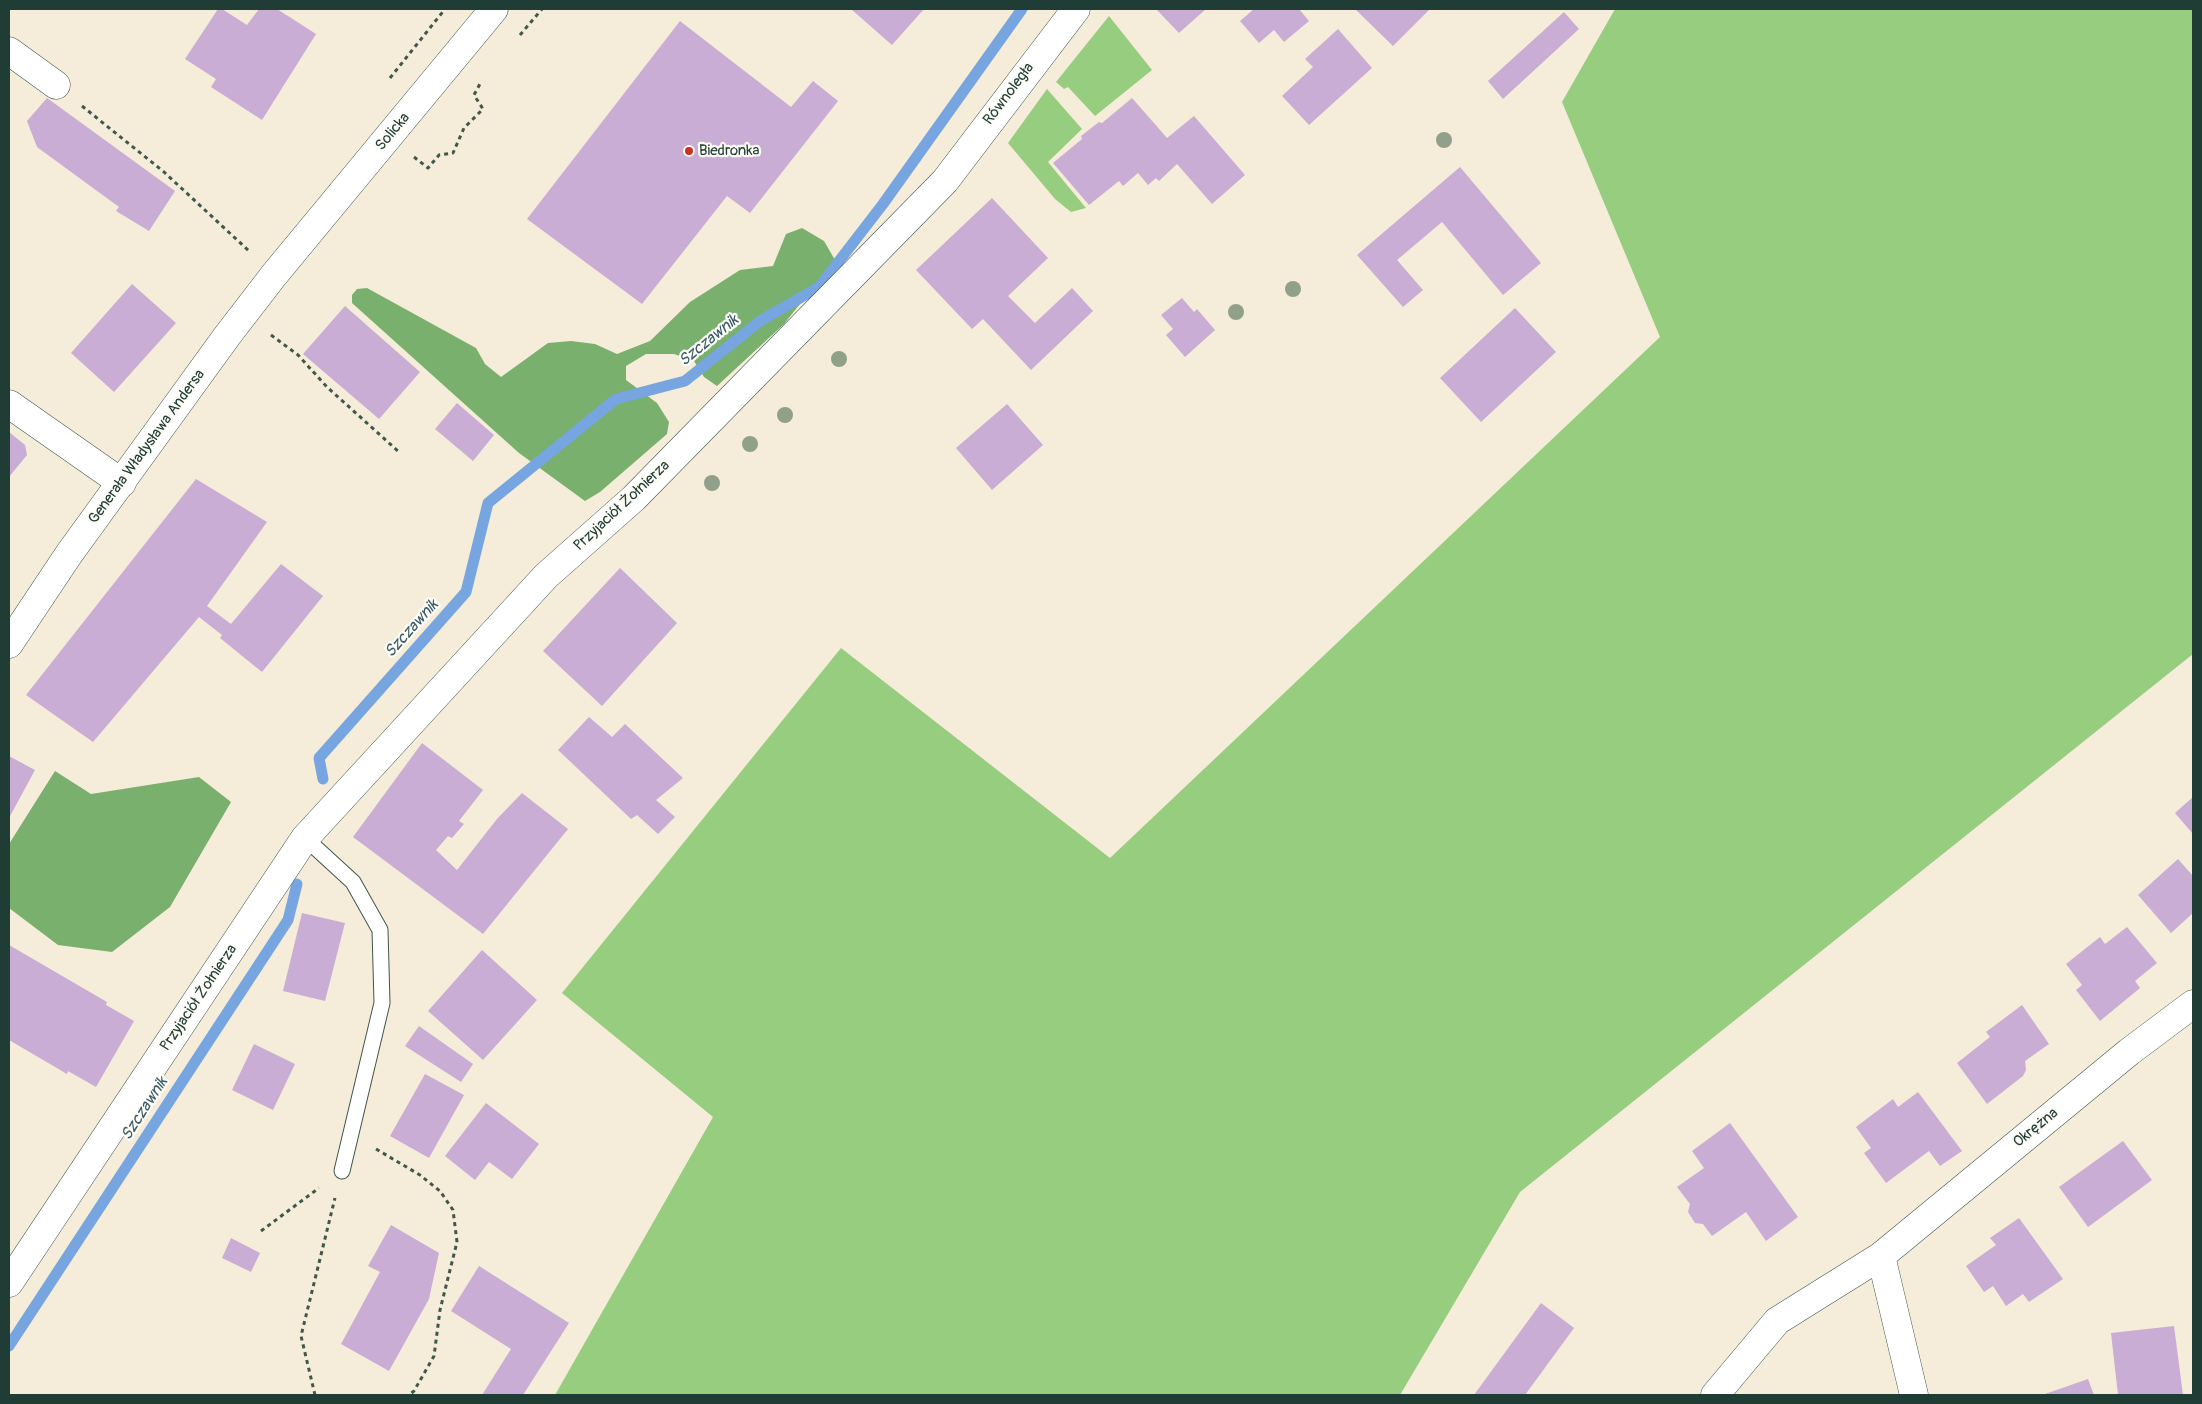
<!DOCTYPE html>
<meta charset="utf-8">
<style>
body{margin:0}
#map{position:relative;width:2202px;height:1404px;overflow:hidden;background:#f5ecd9;font-family:Pangolin,sans-serif}
canvas{display:block}
.frame{position:absolute;inset:0;border:10px solid #1f3d34;pointer-events:none}
</style>
<div id="map">
<canvas width="2202" height="1404"></canvas>
<div class="frame"></div>
</div>
<script>
const g = document.querySelector('canvas').getContext('2d');
g.lineJoin = 'round';
function fillPath(path, color) { g.fillStyle = color; g.fill(path, 'evenodd'); }
const shape = rows => new Path2D(rows.map(r => 'M' + r).join(''));
function strokePath(path, color, width, dash) { g.strokeStyle = color; g.lineWidth = width; g.lineCap = dash ? 'butt' : 'round'; g.setLineDash(dash || []); g.stroke(path); }
function label(font, color, halo, rows, align = 'center') {
  g.font = font + ' Pangolin,sans-serif'; g.lineWidth = 4.5; g.setLineDash([]); g.textBaseline = 'middle'; g.strokeStyle = halo; g.fillStyle = color; for (const [text, x, y, turn = 0] of rows) {
    g.save(); g.translate(x, y); g.rotate((+turn || 0) * Math.PI / 180); g.textAlign = isNaN(turn) ? turn : align; if (halo) g.strokeText(text, 0, 0); g.fillText(text, 0, 0); g.restore();
  }
}
fillPath(shape([
 [1615,9,2193,9,2193,654,1520,1192,1400,1395,555,1395,713,1117,562,993,841,648,1110,858,1660,337,1562,102],
 [1109,16,1152,70,1095,116,1068,87,1064,89,1056,82],
 [1047,89,1082,129,1048,162,1086,208,1071,212,1055,199,1008,143]
]), '#97cd7f');
fillPath(shape([
 [802,228,824,241,835,260,784,324,717,386,704,377,694,361,674,354,646,354,626,366,626,380,657,403,669,422,667,434,600,492,585,501,519,453,352,303,352,295,357,289,367,288,476,348,485,364,501,377,548,343,571,341,595,344,617,354,650,341,690,302,740,270,773,266,786,234],
 [55,771,91,794,199,777,231,802,170,907,112,952,58,945,9,908,9,844]
]), '#79b06e');
strokePath(shape([
 [323,779,319,758,466,592,488,503,616,399,685,381,760,321,819,287,883,204,1022,9],
 [9,1346,288,920,297,884]
]), '#77a5e0', 11);
fillPath(shape([
 [218,9,222,9,247,25,259,9,277,9,316,34,262,120,211,87,216,79,185,59],
 [851,9,924,9,892,45],
 [1156,9,1206,9,1179,33],
 [1254,9,1299,9,1309,21,1284,42,1274,30,1259,43,1240,21],
 [1355,9,1430,9,1393,46],
 [1564,12,1579,29,1503,99,1488,81],
 [680,21,791,107,813,81,838,101,750,213,727,196,642,304,527,219],
 [1338,29,1372,68,1309,125,1282,96,1313,67,1305,59],
 [47,98,175,191,149,231,116,211,119,207,37,147,27,121],
 [1132,98,1167,138,1194,116,1245,175,1212,204,1177,164,1159,181,1156,178,1148,185,1138,173,1123,186,1119,181,1089,205,1053,163,1082,139,1081,136,1099,122,1102,123],
 [1460,167,1541,263,1503,295,1442,222,1397,260,1423,290,1403,307,1357,255],
 [992,198,1048,258,1008,296,1035,323,1072,288,1093,311,1031,370,983,319,972,329,916,270],
 [132,284,176,323,114,392,71,353],
 [1182,298,1194,312,1197,309,1215,330,1185,357,1166,335,1173,329,1161,315],
 [345,306,420,372,379,419,303,354],
 [1515,308,1556,352,1481,422,1440,378],
 [457,403,494,435,473,461,435,429],
 [1007,404,1043,445,992,490,956,448],
 [9,432,25,445,27,455,9,477],
 [196,479,267,522,207,606,231,624,281,564,323,596,262,672,220,638,222,635,199,617,93,742,26,695],
 [620,568,677,623,602,706,543,651],
 [589,717,612,737,625,724,683,778,656,800,675,817,658,834,637,815,631,819,558,750],
 [422,743,483,790,459,821,464,824,452,838,448,836,436,850,457,870,497,819,522,793,568,829,483,934,353,837],
 [9,756,35,770,9,818],
 [2193,797,2193,834,2175,813],
 [2178,859,2193,876,2193,913,2171,933,2138,895],
 [302,913,345,923,325,1001,283,991],
 [2127,927,2157,963,2135,981,2140,988,2100,1021,2076,990,2082,985,2066,964,2100,937,2105,944],
 [9,945,107,1002,106,1005,134,1021,96,1087,68,1071,67,1074,9,1040],
 [482,950,537,1000,483,1060,428,1011],
 [2022,1005,2049,1044,2025,1061,2026,1070,2023,1076,1987,1104,1957,1063,1990,1037,1986,1032],
 [419,1026,473,1064,461,1082,405,1046],
 [254,1044,295,1064,273,1110,232,1090],
 [425,1074,464,1095,429,1158,390,1136],
 [1918,1092,1962,1151,1940,1166,1929,1151,1886,1183,1864,1153,1871,1148,1856,1127,1893,1099,1898,1107],
 [486,1103,539,1144,512,1179,489,1162,475,1180,445,1156],
 [1730,1123,1798,1217,1766,1241,1746,1212,1712,1236,1703,1224,1695,1223,1688,1212,1690,1204,1677,1187,1704,1168,1692,1151],
 [2123,1141,2152,1180,2088,1227,2059,1187],
 [2019,1218,2063,1279,2029,1302,2023,1294,2006,1306,1993,1286,1984,1292,1966,1266,1996,1245,1990,1238],
 [391,1225,439,1253,429,1299,389,1371,341,1344,380,1272,368,1266],
 [231,1238,260,1253,251,1272,222,1258],
 [479,1266,569,1323,523,1395,482,1395,511,1349,451,1311],
 [1541,1303,1574,1328,1525,1395,1474,1395],
 [2174,1326,2183,1395,2118,1395,2111,1333],
 [2088,1379,2094,1395,2042,1395]
]), '#c9add5');
const service = shape([
 [305,838,353,882,380,930,382,1003,342,1171]
]);
const minor = shape([
 [9,51,56,85],
 [9,404,122,483],
 [1881,1256,1914,1395],
 [9,1283,305,838,546,576,634,498,945,181,1076,9],
 [1715,1395,1777,1321,1881,1256,2129,1052,2193,1004]
]);
const tertiary = shape([
 [9,644,69,554,227,336,274,275,494,9]
]);
strokePath(service, '#3f574d', 17);
strokePath(minor, '#3f574d', 29);
strokePath(tertiary, '#3f574d', 29);
strokePath(shape([
 [520,35,542,9],
 [390,78,445,9],
 [82,106,164,172,249,251],
 [414,157,428,168,439,155,453,153,464,128,483,109,474,95,481,82],
 [271,335,298,355,327,387,399,452],
 [376,1149,420,1175,440,1191,453,1210,457,1242,440,1310,434,1356,414,1391,409,1395],
 [261,1231,319,1188],
 [315,1395,301,1336,335,1198]
]), '#3f574d', 3, [4, 4]);
strokePath(service, '#fff', 15);
strokePath(minor, '#fff', 28);
strokePath(tertiary, '#fff', 28);
g.fillStyle = '#90a089';
for (const [x, y] of [
 [1444,140],
 [1293,289],
 [1236,312],
 [839,359],
 [785,415],
 [750,444],
 [712,483]
]) { g.beginPath(); g.arc(x, y, 8, 0, 2 * Math.PI); g.fill(); }
for (const [x, y, r, color] of [
 [689,151,5,"#c8321e"]
]) { const dot = new Path2D(); dot.arc(x, y, r, 0, 2 * Math.PI); g.fillStyle = color; g.fill(dot); strokePath(dot, '#fdfcf7', 2); }
label('15px', '#1f3d34', '#fdfcf7', [
 ["Równoległa",1009,94,-53],
 ["Solicka",393,132,-50],
 ["Generała Władysława Andersa",147,447,-54],
 ["Przyjaciół Żołnierza",622,506,-43],
 ["Przyjaciół Żołnierza",199,998,-56],
 ["Okrężna",2036,1128,-39]
]);
label('15px', '#1f3d34', '#fdfcf7', [
 ["Biedronka",699,151]
], 'left');
label('italic 16px', '#395c68', '#fdfcf7', [
 ["Szczawnik",709,341,-39],
 ["Szczawnik",412,629,-48],
 ["Szczawnik",145,1109,-57]
]);
</script>
